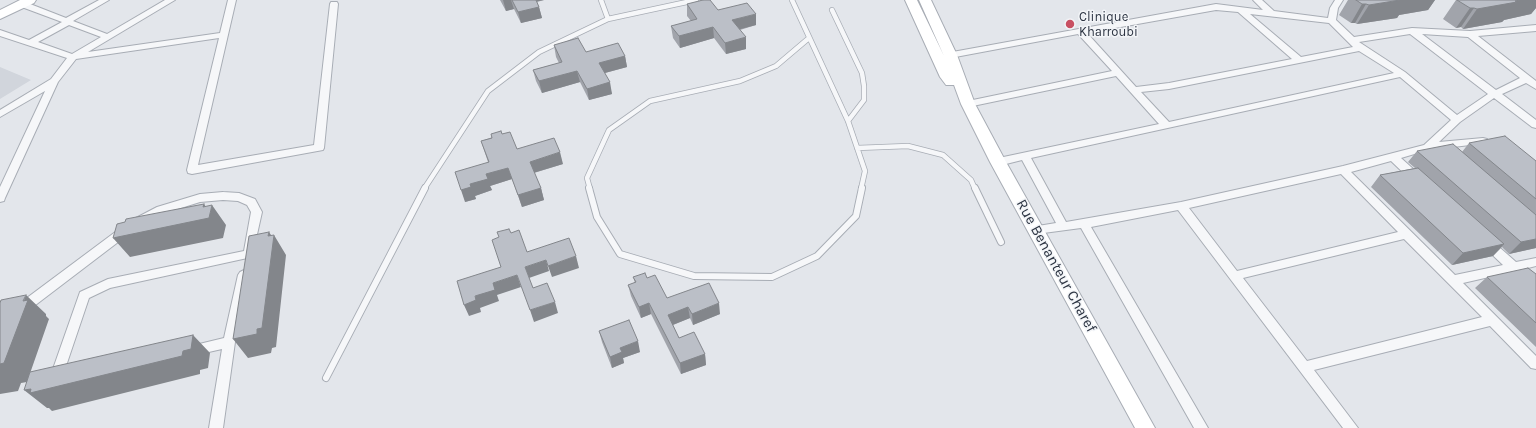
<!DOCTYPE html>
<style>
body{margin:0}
canvas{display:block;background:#e3e6eb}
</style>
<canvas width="1536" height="428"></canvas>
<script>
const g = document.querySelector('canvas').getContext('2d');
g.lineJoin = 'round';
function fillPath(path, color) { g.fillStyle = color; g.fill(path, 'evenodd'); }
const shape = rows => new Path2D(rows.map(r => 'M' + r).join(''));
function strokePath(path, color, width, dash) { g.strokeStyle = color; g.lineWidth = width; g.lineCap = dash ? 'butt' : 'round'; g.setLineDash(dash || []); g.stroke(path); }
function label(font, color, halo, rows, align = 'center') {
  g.font = font + ' Karla,sans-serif'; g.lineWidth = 3; g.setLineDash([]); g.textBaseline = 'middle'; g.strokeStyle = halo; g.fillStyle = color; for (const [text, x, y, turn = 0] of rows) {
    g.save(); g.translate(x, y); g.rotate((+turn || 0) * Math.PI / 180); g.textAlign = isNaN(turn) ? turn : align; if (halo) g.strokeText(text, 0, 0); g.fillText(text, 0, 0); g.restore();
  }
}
fillPath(shape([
 [0,67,31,80,0,99]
]), '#d1d5dc');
const serviceFar1 = shape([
 [601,0,608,19],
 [792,0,848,121,865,171,861,189],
 [832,10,862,73,864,86,864,100,848,121],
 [857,148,908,146,943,155,971,180,975,189],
 [424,189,488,91,539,52,608,19,696,0],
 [590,189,587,178,609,130,650,101,740,81,776,66,809,38]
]);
const service = shape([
 [589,188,597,217,620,254,694,276,772,277,817,256,856,216,862,188],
 [975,188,1001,242],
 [326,378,425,188]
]);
const minor = shape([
 [99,0,109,0,73,21,107,34,165,0,175,0,88,52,220,33,228,0,236,0,198,165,314,145,330,4,331,2,337,2,338,4,324,148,323,150,192,174,188,173,187,170,219,38,76,59,58,82,5,198,4,201,0,202,0,187,45,91,0,117,0,110,51,79,67,58,0,36,0,30,29,40,62,22,19,6,18,4,19,2,25,2,66,18,99,0],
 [69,25,101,37,72,54,38,42,69,25],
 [1253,0,1262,0,1274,11,1328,18,1330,8,1335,0,1343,0,1338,8,1336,20,1354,37,1412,28,1470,31,1536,25,1536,31,1478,36,1536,81,1536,89,1526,83,1502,94,1536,120,1536,128,1532,127,1494,98,1460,122,1439,142,1483,138,1487,139,1488,141,1487,143,1428,150,1401,158,1421,176,1422,179,1421,182,1413,182,1391,161,1351,172,1455,275,1503,265,1482,245,1480,242,1482,239,1486,238,1490,239,1516,262,1536,258,1536,266,1524,269,1536,280,1536,292,1532,290,1511,272,1463,283,1536,356,1536,369,1531,368,1490,326,1314,370,1358,428,1343,428,1178,210,1091,227,1208,428,1194,428,1081,228,1036,234,1032,233,1030,230,1032,227,1056,223,1022,160,998,166,994,165,993,162,994,159,1159,124,1116,76,968,107,963,104,968,101,1112,71,1078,34,950,58,945,55,947,53,1216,4,1263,10,1253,0],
 [1216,10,1238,12,1292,59,1169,83,1136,87,1087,33,1216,10],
 [1250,14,1329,23,1353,47,1301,57,1250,14],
 [1410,34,1488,94,1457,115,1405,72,1359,42,1410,34],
 [1422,34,1468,37,1520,78,1496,90,1422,34],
 [1359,51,1394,73,1169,122,1141,92,1169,89,1359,51],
 [1400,77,1451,120,1424,145,1343,166,1181,202,1066,222,1031,158,1400,77],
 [1341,174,1398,232,1237,271,1189,208,1341,174],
 [1404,239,1482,317,1307,361,1243,278,1404,239],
 [223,192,239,193,255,199,262,212,252,257,110,288,89,298,66,366,66,378,64,382,59,384,54,382,52,378,54,366,80,292,108,279,244,251,251,212,247,205,238,201,223,200,200,202,165,213,140,225,136,224,134,221,136,218,157,207,200,194,223,192],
 [126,226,130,227,132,230,130,233,4,329,0,330,0,318,122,227,126,226],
 [244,270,248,272,250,275,235,342,223,428,209,428,222,349,191,356,187,355,185,351,187,347,191,346,224,338,238,275,240,272,244,270]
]);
const secondary = shape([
 [20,0,36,0,34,3,0,19,0,10,20,0],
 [905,0,917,0,944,56,919,0,931,0,957,55,975,104,1006,162,1155,428,1135,428,990,162,961,104,954,85,946,85,940,77,905,0]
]);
strokePath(serviceFar1, '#a8adb5', 6);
strokePath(service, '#a8adb5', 8);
strokePath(minor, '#a8adb5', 2);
strokePath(secondary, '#a8adb5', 2);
strokePath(serviceFar1, '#f6f7f9', 4.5);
strokePath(service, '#f6f7f9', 6);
fillPath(minor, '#f6f7f9');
fillPath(secondary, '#fff');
fillPath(shape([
 [500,0,544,0,537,2,539,7,542,18,521,23,514,9,506,11],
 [1348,0,1435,0,1428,10,1399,15,1397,18,1357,24,1355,23,1351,23,1339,15],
 [1456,0,1536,0,1536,8,1531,14,1504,20,1502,22,1463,29,1461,27,1456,28,1443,19],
 [687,4,718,10,756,25,740,30,746,49,726,54,714,38,680,48,673,38,671,26,691,21,687,16],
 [554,45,586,52,625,56,627,67,605,73,612,94,589,100,580,82,542,93,536,81,533,70,559,63,556,57],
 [502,134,517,149,563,164,534,173,541,188,544,200,522,207,512,179,490,186,492,190,475,196,476,199,465,202,488,162,481,141],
 [1469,143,1536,161,1536,248,1509,254,1502,247,1493,256,1452,265,1371,187,1380,175,1415,168,1408,162,1417,151,1462,152],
 [1536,274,1536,347,1475,288,1487,277],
 [633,277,647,278,667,298,720,314,693,325,690,318,673,325,679,338,705,354,706,365,681,374,651,314,641,318,631,296,628,285,635,283],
 [599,331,640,352,623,358,624,363,612,368,602,342]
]), '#a1a4ab');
fillPath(shape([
 [503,0,511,0,514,9,506,11],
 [533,0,544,0,534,2],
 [1400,0,1435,0,1428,10,1399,15,1397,18,1357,24,1369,5],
 [1520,0,1536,0,1536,8,1531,14,1504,20,1502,22,1463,29,1477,9],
 [1362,4,1366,4,1355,23,1351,23],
 [539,7,542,18,521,23,518,12],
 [1470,8,1474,8,1461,27,1456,28],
 [756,14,756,25,733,31,732,20],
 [713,27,714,38,680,48,679,36],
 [746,37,746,49,726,54,725,43],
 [625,56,627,67,601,74,599,63],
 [577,71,580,82,542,93,539,81],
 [610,82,612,94,589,100,587,89],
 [560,152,563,164,533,173,530,162],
 [508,168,512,179,490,186,492,190,475,196,476,199,465,202,461,190,486,174],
 [541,188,544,200,522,207,518,195],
 [204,204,210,213,212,205,226,225,223,238,130,257,113,238,203,207],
 [269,232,273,238,274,235,286,255,276,347,272,348,271,353,248,358,233,339,268,236],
 [1536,239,1536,248,1509,254,1521,242],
 [1504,244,1493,256,1452,265,1463,253],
 [576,256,579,268,552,277,548,266],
 [546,260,549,271,529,278,525,267],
 [517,275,521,287,497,295,499,301,480,308,481,312,469,316,464,305,493,283],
 [26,295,46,314,46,316,49,319,27,382,21,383,18,391,0,394,0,364],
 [555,302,558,313,534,322,530,310],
 [649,303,651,314,641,318,639,307],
 [719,303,720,314,693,325,692,314],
 [688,307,690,318,670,326,668,315],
 [193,335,210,353,208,368,200,370,200,374,52,411,49,408,47,408,24,390,183,351],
 [638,341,640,352,623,358,624,363,612,368,610,357,620,348],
 [705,354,706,365,681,374,680,363]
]), '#83868b');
const building = shape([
 [512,0,536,0,539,7,518,12,512,0],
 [703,0,710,0,718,10,747,3,756,14,732,20,746,37,725,43,713,27,679,36,671,26,697,19,687,4,703,0],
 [1356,0,1400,0,1369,5,1366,4,1362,4,1356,0],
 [1457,0,1520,0,1515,1,1517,2,1477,9,1474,8,1470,8,1457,0],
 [578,38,586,52,618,43,625,56,599,63,610,82,587,89,577,71,539,81,533,70,562,62,554,45,578,38],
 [501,131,502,134,510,132,517,149,554,138,560,152,530,162,541,188,518,195,508,168,486,174,488,179,470,184,471,187,461,190,455,172,489,162,481,141,492,138,491,134,501,131],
 [1505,136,1536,161,1536,199,1469,143,1505,136],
 [1453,144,1536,215,1536,239,1521,242,1417,151,1453,144],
 [1418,168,1504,244,1463,253,1380,175,1418,168],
 [204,204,203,207,212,205,209,218,113,238,117,224,125,222,126,219,204,204],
 [509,229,511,233,519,230,527,252,569,238,576,256,548,266,546,260,525,267,533,288,547,283,555,302,530,310,517,275,493,283,495,290,475,296,476,300,464,305,457,281,501,267,492,240,499,237,497,232,509,229],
 [269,232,268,236,274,235,262,328,257,329,257,334,233,339,249,236,269,232],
 [1528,268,1536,274,1536,323,1487,277,1528,268],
 [645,273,647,278,655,275,667,298,709,283,719,303,692,314,688,307,668,315,679,338,694,332,705,354,680,363,649,303,639,307,628,285,636,282,633,277,645,273],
 [26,295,23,301,28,300,4,363,0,364,0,303,1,300,26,295],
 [629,320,638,341,620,348,622,352,610,357,599,331,629,320],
 [193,335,191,349,183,351,182,356,30,393,31,389,24,390,30,372,193,335]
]);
fillPath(building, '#bbbfc7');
strokePath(building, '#83868b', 1);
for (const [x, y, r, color] of [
 [1070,24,5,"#c85062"]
]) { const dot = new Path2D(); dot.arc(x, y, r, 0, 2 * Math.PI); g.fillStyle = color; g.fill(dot); strokePath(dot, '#f3f5f8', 1.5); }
label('13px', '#2c3442', '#f3f5f8', [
 ["Clinique",1079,17],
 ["Kharroubi",1079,32]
], 'left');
label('15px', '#2c3442', '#f3f5f8', [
 ["Rue Benanteur Charef",1056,266,61]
]);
</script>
